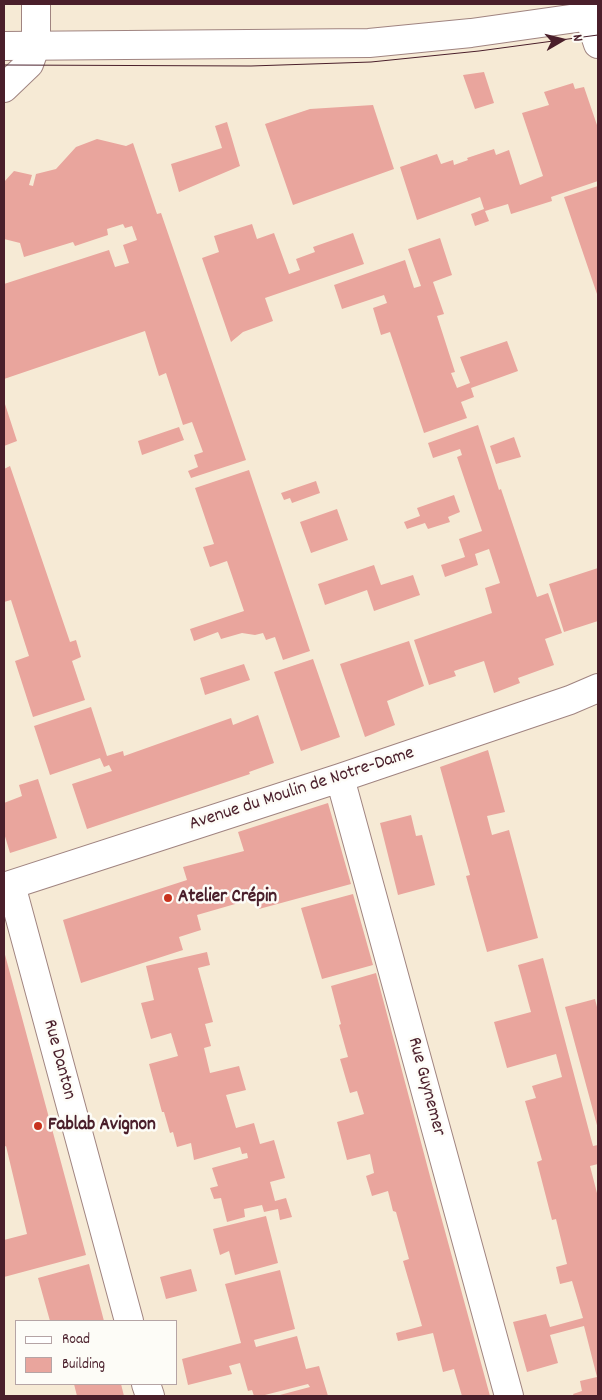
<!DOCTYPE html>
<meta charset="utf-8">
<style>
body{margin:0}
#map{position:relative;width:602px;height:1400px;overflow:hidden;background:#f6ead5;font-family:Dekko,sans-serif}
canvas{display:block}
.frame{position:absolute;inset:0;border:5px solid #4a1f2b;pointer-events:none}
.legend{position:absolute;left:15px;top:1320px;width:162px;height:65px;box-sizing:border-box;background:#fdfcf7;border:1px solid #b5a4a5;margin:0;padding:6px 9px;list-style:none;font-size:15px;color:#4a1f2b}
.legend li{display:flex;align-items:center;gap:10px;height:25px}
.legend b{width:25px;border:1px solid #b5a4a5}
.north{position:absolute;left:537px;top:15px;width:50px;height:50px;-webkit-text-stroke:4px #fdfcf7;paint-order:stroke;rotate:82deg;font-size:14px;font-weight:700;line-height:20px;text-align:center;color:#4a1f2b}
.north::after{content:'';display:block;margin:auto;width:18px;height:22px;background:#4a1f2b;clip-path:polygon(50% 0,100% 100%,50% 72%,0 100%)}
</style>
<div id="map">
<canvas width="602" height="1400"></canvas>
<div class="frame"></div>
<ul class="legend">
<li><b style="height:6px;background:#fff"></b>Road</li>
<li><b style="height:14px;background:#e9a59d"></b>Building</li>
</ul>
<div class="north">N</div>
</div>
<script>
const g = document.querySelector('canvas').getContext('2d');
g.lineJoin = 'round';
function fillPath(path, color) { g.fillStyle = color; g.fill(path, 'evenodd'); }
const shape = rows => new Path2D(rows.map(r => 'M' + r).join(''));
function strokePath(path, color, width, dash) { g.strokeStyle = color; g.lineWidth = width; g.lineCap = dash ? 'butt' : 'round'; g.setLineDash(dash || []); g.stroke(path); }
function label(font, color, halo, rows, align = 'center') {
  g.font = font + ' Dekko,sans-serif'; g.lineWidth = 5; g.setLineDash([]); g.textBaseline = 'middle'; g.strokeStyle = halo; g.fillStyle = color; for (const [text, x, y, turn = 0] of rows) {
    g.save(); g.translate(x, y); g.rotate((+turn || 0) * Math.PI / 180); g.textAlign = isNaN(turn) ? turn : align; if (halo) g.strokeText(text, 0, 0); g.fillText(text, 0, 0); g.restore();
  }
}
fillPath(shape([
 [484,72,494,103,475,109,463,75],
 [573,83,575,89,584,87,598,128,598,181,551,197,552,201,511,214,508,204,485,211,489,221,475,226,471,214,484,209,480,197,417,220,400,167,437,154,441,164,453,160,454,165,468,160,467,158,494,149,496,155,509,150,520,185,543,176,522,113,549,105,544,92],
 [373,105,394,169,293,205,265,124,310,109],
 [227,122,240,166,179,192,171,164,222,148,215,126],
 [97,139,126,146,133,143,157,214,161,213,246,460,191,478,188,471,198,467,194,455,203,452,192,422,183,425,166,373,159,376,145,331,4,379,4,284,109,250,115,267,129,263,123,245,137,240,132,226,125,228,123,224,107,229,108,235,75,246,73,242,24,257,20,243,4,239,4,182,14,171,32,175,29,185,33,186,36,174,56,169,76,147],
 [598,186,598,297,564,197],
 [252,224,257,239,274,233,289,274,300,270,296,259,315,252,313,247,353,233,364,264,265,298,273,321,243,332,231,342,202,258,219,252,214,236],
 [440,238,452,275,433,282,444,314,437,316,455,372,451,373,457,388,470,383,460,357,507,341,518,371,471,388,474,397,461,402,467,418,424,433,390,332,381,335,373,308,387,303,384,295,342,309,334,285,405,260,414,288,421,286,408,249],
 [4,401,17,441,4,446],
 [478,425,499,490,501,489,537,597,548,593,562,633,545,639,554,665,518,678,520,683,494,693,484,661,454,671,456,676,429,685,414,640,492,613,485,588,500,583,489,549,475,554,478,565,445,577,441,565,465,557,459,539,482,531,457,457,462,455,460,449,433,458,428,443],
 [179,427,184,440,142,455,138,441],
 [514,437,521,457,496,464,490,446],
 [10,466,70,642,76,640,81,657,72,661,85,700,33,717,15,661,29,656,11,600,4,602,4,469],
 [249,470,310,651,283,660,275,637,266,640,263,633,255,635,242,633,221,639,218,632,194,641,190,629,244,611,227,561,210,567,203,547,214,544,195,488],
 [316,481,320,493,292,503,290,498,284,500,281,493],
 [454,495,460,512,448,517,450,522,428,529,425,523,407,529,404,522,420,516,417,508],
 [337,509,348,540,311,553,300,522],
 [374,565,381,585,413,575,420,595,374,611,367,590,325,605,318,584],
 [598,568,598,621,564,632,549,584],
 [409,641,424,686,387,701,395,725,365,737,340,664],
 [313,659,340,737,301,751,274,672],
 [244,664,250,680,205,695,200,678],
 [91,707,107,756,123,751,124,756,231,718,233,725,258,715,274,763,249,772,250,774,87,829,72,784,112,771,109,765,104,767,100,758,50,775,34,726],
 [488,750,505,812,487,816,492,835,509,830,538,938,487,952,466,876,470,875,440,767],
 [38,779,57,838,10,853,4,833,4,803,22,796,19,785],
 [328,803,351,884,259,909,256,898,197,915,201,930,179,937,183,950,81,983,63,920,187,880,183,867,244,851,238,832],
 [411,815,416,836,422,835,435,885,398,895,380,823],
 [353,894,373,965,322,979,301,908],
 [4,951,86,1255,4,1277,4,1240,27,1234,6,1146,4,1147],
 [207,952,210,965,198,968,213,1022,205,1024,211,1046,204,1048,210,1073,239,1066,246,1090,226,1095,236,1128,254,1123,260,1144,274,1140,285,1178,270,1182,275,1201,286,1198,292,1217,280,1220,278,1209,264,1212,262,1205,244,1209,245,1217,227,1222,221,1198,214,1199,210,1188,218,1186,212,1168,248,1158,247,1153,242,1154,240,1147,194,1160,191,1143,177,1147,173,1132,170,1133,164,1112,162,1112,149,1064,178,1056,171,1033,151,1039,141,1003,154,1000,146,966],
 [543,958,593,1146,598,1145,598,1164,590,1166,598,1197,598,1395,597,1396,574,1396,573,1394,582,1391,580,1381,597,1377,584,1326,550,1335,558,1363,527,1372,513,1322,546,1314,550,1327,583,1318,572,1281,560,1284,556,1267,567,1264,556,1219,552,1220,537,1162,542,1160,525,1101,536,1098,532,1086,562,1077,556,1054,507,1068,494,1022,531,1012,518,965],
 [376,973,431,1180,490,1396,462,1396,454,1369,443,1372,433,1333,398,1341,396,1333,422,1326,403,1261,409,1259,396,1212,393,1211,388,1191,372,1196,366,1176,374,1173,370,1154,347,1160,337,1122,364,1114,357,1091,350,1093,340,1059,348,1057,339,1025,341,1024,331,986],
 [595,999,598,1011,598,1129,565,1007],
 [266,1216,278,1263,235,1275,229,1251,220,1255,213,1229],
 [89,1264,104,1321,50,1321,38,1278],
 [191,1269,197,1291,166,1299,160,1277],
 [280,1270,295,1329,254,1340,256,1347,297,1336,306,1369,319,1366,328,1396,276,1396,310,1387,308,1384,261,1396,254,1396,252,1390,248,1391,240,1363,229,1366,232,1374,188,1385,182,1359,241,1343,225,1284],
 [74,1384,121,1384,124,1396,77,1396]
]), '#e9a59d');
const street = shape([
 [589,17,598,44],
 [4,88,29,64,36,45,36,4],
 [340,778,509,1396],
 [11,885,129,1321],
 [4,887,340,778,570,700,598,688],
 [146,1384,150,1396]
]);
const secondary = shape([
 [4,46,369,43,471,33,598,15]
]);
strokePath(street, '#a08480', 30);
strokePath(secondary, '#a08480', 30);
strokePath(street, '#fff', 28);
strokePath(secondary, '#fff', 28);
strokePath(shape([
 [4,65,251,66,371,62,479,51,598,35]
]), '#4a1f2b', 1);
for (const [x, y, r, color] of [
 [168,898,5,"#c8321e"],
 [38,1126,5,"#c8321e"]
]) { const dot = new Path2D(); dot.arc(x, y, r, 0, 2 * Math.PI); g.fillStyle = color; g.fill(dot); strokePath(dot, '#fdfcf7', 2); }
label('19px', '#4a1f2b', '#fdfcf7', [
 ["Avenue du Moulin de Notre-Dame",302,790,-18],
 ["Rue Danton",58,1060,75],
 ["Rue Guynemer",425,1087,75]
]);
label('bold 19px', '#4a1f2b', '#fdfcf7', [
 ["Atelier Crépin",178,898],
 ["Fablab Avignon",48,1126]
], 'left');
</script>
